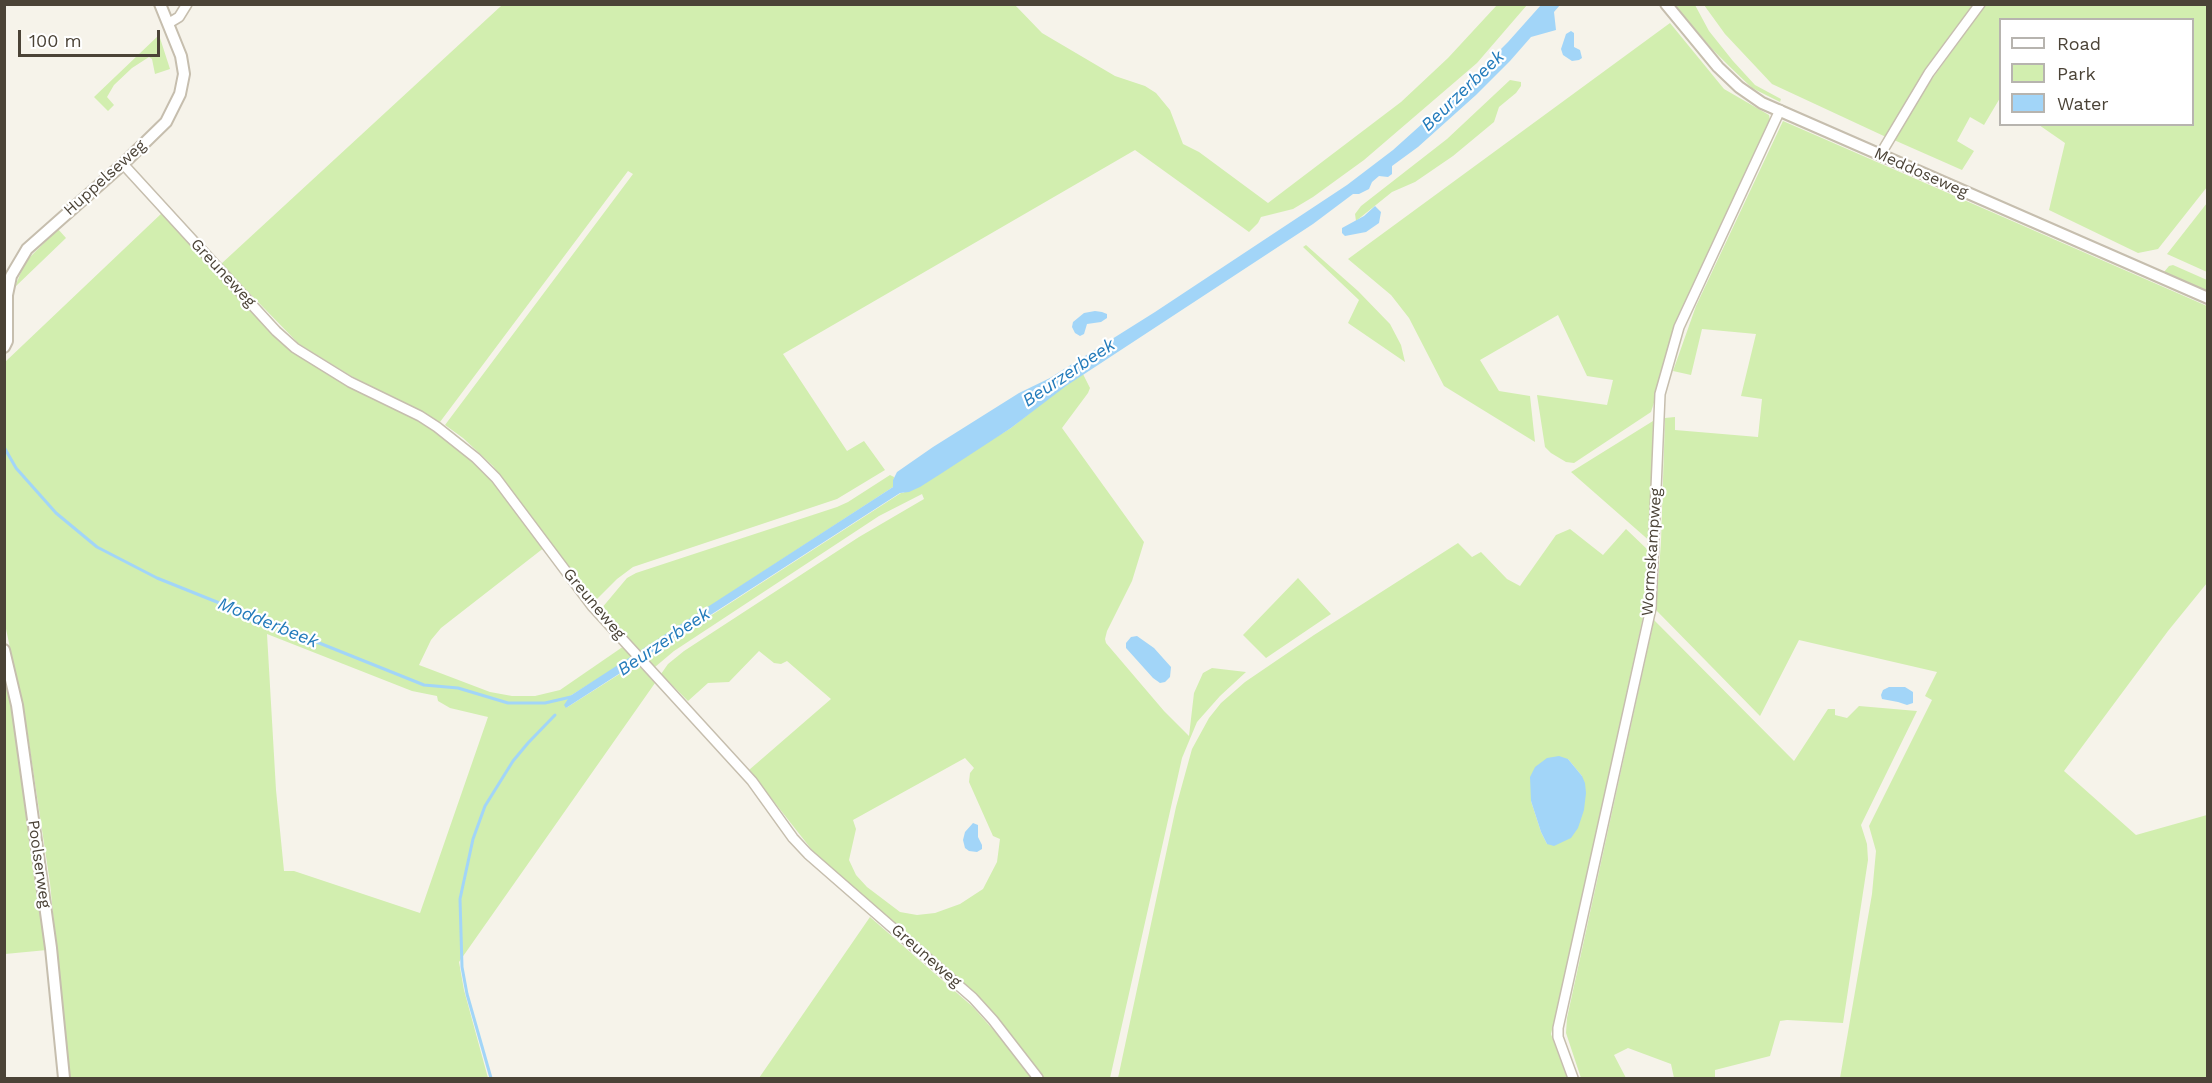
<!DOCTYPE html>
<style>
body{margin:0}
#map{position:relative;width:2212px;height:1083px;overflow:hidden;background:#f6f3ea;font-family:"Work Sans",sans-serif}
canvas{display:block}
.frame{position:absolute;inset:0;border:6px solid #4b4337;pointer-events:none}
.legend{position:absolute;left:1999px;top:18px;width:195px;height:108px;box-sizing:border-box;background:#fff;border:2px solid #b7b4af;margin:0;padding:8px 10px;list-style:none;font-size:18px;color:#4b4337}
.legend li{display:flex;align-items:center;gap:12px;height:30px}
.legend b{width:30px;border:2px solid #b7b4af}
.scale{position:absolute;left:18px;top:30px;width:142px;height:27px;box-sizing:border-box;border:3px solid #4b4337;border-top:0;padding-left:8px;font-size:18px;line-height:21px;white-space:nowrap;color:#4b4337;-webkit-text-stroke:4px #fff;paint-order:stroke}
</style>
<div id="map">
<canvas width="2212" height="1083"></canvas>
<div class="frame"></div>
<ul class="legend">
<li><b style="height:8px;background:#fff"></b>Road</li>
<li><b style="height:16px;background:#d2eeaf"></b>Park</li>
<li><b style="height:16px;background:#a2d5f8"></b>Water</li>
</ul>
<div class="scale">100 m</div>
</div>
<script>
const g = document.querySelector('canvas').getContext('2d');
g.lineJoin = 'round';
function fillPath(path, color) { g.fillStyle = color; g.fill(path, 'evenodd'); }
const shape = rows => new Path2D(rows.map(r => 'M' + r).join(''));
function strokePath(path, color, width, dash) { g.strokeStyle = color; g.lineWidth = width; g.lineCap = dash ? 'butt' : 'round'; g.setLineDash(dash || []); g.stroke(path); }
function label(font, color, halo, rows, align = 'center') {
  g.font = font + ' "Work Sans",sans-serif'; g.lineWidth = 4.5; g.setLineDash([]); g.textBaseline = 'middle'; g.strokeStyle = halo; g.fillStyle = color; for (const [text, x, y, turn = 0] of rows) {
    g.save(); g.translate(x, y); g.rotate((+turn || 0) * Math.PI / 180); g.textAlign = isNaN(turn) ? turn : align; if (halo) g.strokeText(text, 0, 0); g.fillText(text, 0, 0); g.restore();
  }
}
fillPath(shape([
 [500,5,1015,5,1042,33,1115,76,1145,86,1156,93,1170,110,1183,144,1199,152,1268,203,1401,102,1448,58,1497,5,1527,5,1477,63,1364,160,1313,197,1293,209,1261,217,1258,223,1249,232,1135,150,783,354,847,451,864,441,885,470,837,499,633,567,617,579,595,601,587,595,493,466,463,438,445,425,633,174,628,171,440,422,351,376,299,344,221,264,501,6],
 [1675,5,1695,5,1709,31,1733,61,1755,85,1781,99,1780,102,1752,88,1729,66,1712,49],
 [1704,5,1978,5,1886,137,1772,84,1725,34],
 [1985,5,2207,5,2207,187,2158,249,2138,253,2049,210,2065,143,2039,125,2192,124,2192,20,2000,20,2000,98,1984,125,1970,117,1957,141,1974,151,1962,170,1894,140,1927,86],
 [1670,23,1724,89,1769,115,1770,120,1685,307,1651,412,1574,463,1566,462,1551,453,1545,447,1537,395,1607,405,1613,380,1587,376,1558,315,1480,360,1499,391,1530,396,1535,442,1444,386,1409,318,1391,295,1348,259],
 [159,35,170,69,155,74,152,59,149,57,132,68,114,85,107,97,114,105,108,111,94,97],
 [1510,80,1521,82,1521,86,1516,93,1499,107,1494,122,1453,156,1415,182,1392,192,1356,221,1355,214,1361,206,1447,139],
 [1783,121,2207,306,2207,583,2168,631,2064,771,2136,835,2207,815,2207,1078,1840,1078,1872,894,1876,851,1869,826,1932,700,1925,696,1937,672,1799,640,1760,716,1656,610,1661,542,1665,418,1675,417,1675,430,1758,437,1762,399,1741,396,1756,334,1702,329,1691,375,1673,371,1696,306],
 [2207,203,2207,272,2167,254],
 [163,212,278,335,473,453,545,547,441,628,431,640,419,665,490,692,512,696,535,696,560,690,624,646,633,657,570,696,566,708,637,663,655,683,459,962,464,990,488,1078,69,1078,50,883,27,730,5,624,4,363],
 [267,634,412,691,437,696,438,701,450,708,488,717,420,913,294,871,284,871,276,790],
 [58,229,66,238,15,287,25,262],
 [1306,245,1358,291,1390,324,1401,345,1405,362,1348,323,1359,300,1303,247],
 [2173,265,2207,280,2207,291,2164,272,2169,266],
 [1083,374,1090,388,1088,393,1062,428,1144,542,1132,581,1107,631,1105,639,1106,643,1164,711,1189,736,1194,693,1203,673,1212,668,1246,672,1220,696,1197,722,1182,758,1110,1078,1044,1078,1009,1032,970,989,830,868,812,850,749,770,831,699,787,661,781,664,774,663,759,651,729,682,708,683,688,701,661,674,668,664,684,651,859,537,924,499,922,494,879,516,674,651,655,667,645,658,901,493,903,493,1011,428,1055,393],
 [965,758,974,768,970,773,969,782,993,836,1000,839,997,862,983,889,960,904,935,913,917,915,900,912,867,887,856,875,849,860,856,829,853,820],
 [1653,421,1652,543,1571,472],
 [890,475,894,477,893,487,640,652,601,609,627,578,636,573,837,507,848,502],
 [1570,529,1603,555,1626,529,1649,551,1646,603,1626,696,1616,760,1551,1034,1567,1078,1118,1078,1176,807,1192,749,1209,718,1221,703,1245,682,1314,635,1458,543,1472,557,1481,552,1507,579,1520,586,1556,535],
 [1568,759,1582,776,1547,844,1541,832,1531,801],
 [1298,578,1331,614,1266,658,1243,635],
 [1654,620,1794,761,1828,709,1835,709,1835,715,1847,718,1859,706,1917,711,1861,825,1867,844,1868,860,1843,1023,1787,1020,1780,1021,1770,1056,1715,1070,1715,1078,1674,1078,1671,1064,1628,1048,1614,1055,1626,1078,1581,1078,1566,1033,1567,1018],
 [4,656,12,690,47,950,5,954],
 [870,917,973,1007,1011,1050,1032,1078,759,1078]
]), '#d2eeaf');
fillPath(shape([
 [1541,5,1560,5,1554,12,1556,30,1531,37,1510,61,1476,95,1418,147,1392,166,1392,174,1388,177,1379,176,1372,182,1369,189,1359,194,1353,194,1313,224,1066,386,1011,428,942,473,920,487,909,492,900,493,566,708,564,705,570,696,893,487,893,480,897,472,933,447,1019,393,1050,378,1155,312,1347,185,1393,150,1462,88,1508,42],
 [1571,31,1574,33,1574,47,1580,50,1582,58,1579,60,1572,61,1563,55,1561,49,1566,34],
 [1375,206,1381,212,1379,223,1366,232,1345,236,1342,233,1342,228,1364,216],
 [1095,311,1102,312,1107,314,1107,318,1101,322,1087,324,1084,334,1080,336,1075,333,1072,327,1073,322,1084,313],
 [1137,636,1154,648,1171,667,1170,677,1165,682,1160,683,1153,678,1126,648,1126,643,1131,637],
 [1889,687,1905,687,1913,692,1913,703,1907,705,1898,702,1882,699,1881,695,1883,690],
 [1559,756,1568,759,1582,776,1585,783,1586,793,1584,810,1578,828,1571,838,1554,846,1547,844,1541,832,1531,801,1530,777,1535,767,1547,758],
 [973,823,978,825,978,837,982,845,982,849,977,852,969,851,965,848,963,840,965,832]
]), '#a2d5f8');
strokePath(shape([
 [4,447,16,468,56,513,97,547,157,578,424,685,458,688,508,703,545,703,571,697],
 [491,1078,467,994,462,967,460,899,473,839,485,806,513,761,528,743,555,715]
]), '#a2d5f8', 3);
const minor = shape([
 [169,23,179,17,187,4],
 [1880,155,1929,73,1980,4],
 [123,164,276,331,295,348,350,382,420,416,437,427,476,458,496,478,592,606,752,781,793,838,808,854,973,998,993,1020,1038,1078],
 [1573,1078,1558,1037,1558,1028,1651,608,1660,394,1679,327,1780,110]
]);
const tertiary = shape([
 [1666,4,1718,67,1739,87,1762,103,2208,298],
 [4,347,7,341,7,295,11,276,27,249,123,164,166,122,180,94,184,74,181,56,160,4],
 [4,650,17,705,51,948,64,1078]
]);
strokePath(minor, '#c6beae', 12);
strokePath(tertiary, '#c6beae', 14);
strokePath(minor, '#fff', 9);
strokePath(tertiary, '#fff', 10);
label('16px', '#4b4337', '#fff', [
 ["Meddoseweg",1921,173,24],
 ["Huppelseweg",105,178,-42],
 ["Greuneweg",223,273,47],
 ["Wormskampweg",1652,552,-86],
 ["Greuneweg",594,604,50],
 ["Poolserweg",39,864,82],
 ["Greuneweg",926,956,41]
]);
label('italic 18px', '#237bbb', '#fff', [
 ["Beurzerbeek",1463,91,-44],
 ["Beurzerbeek",1069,373,-34],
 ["Modderbeek",268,623,22],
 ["Beurzerbeek",664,642,-34]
]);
</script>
